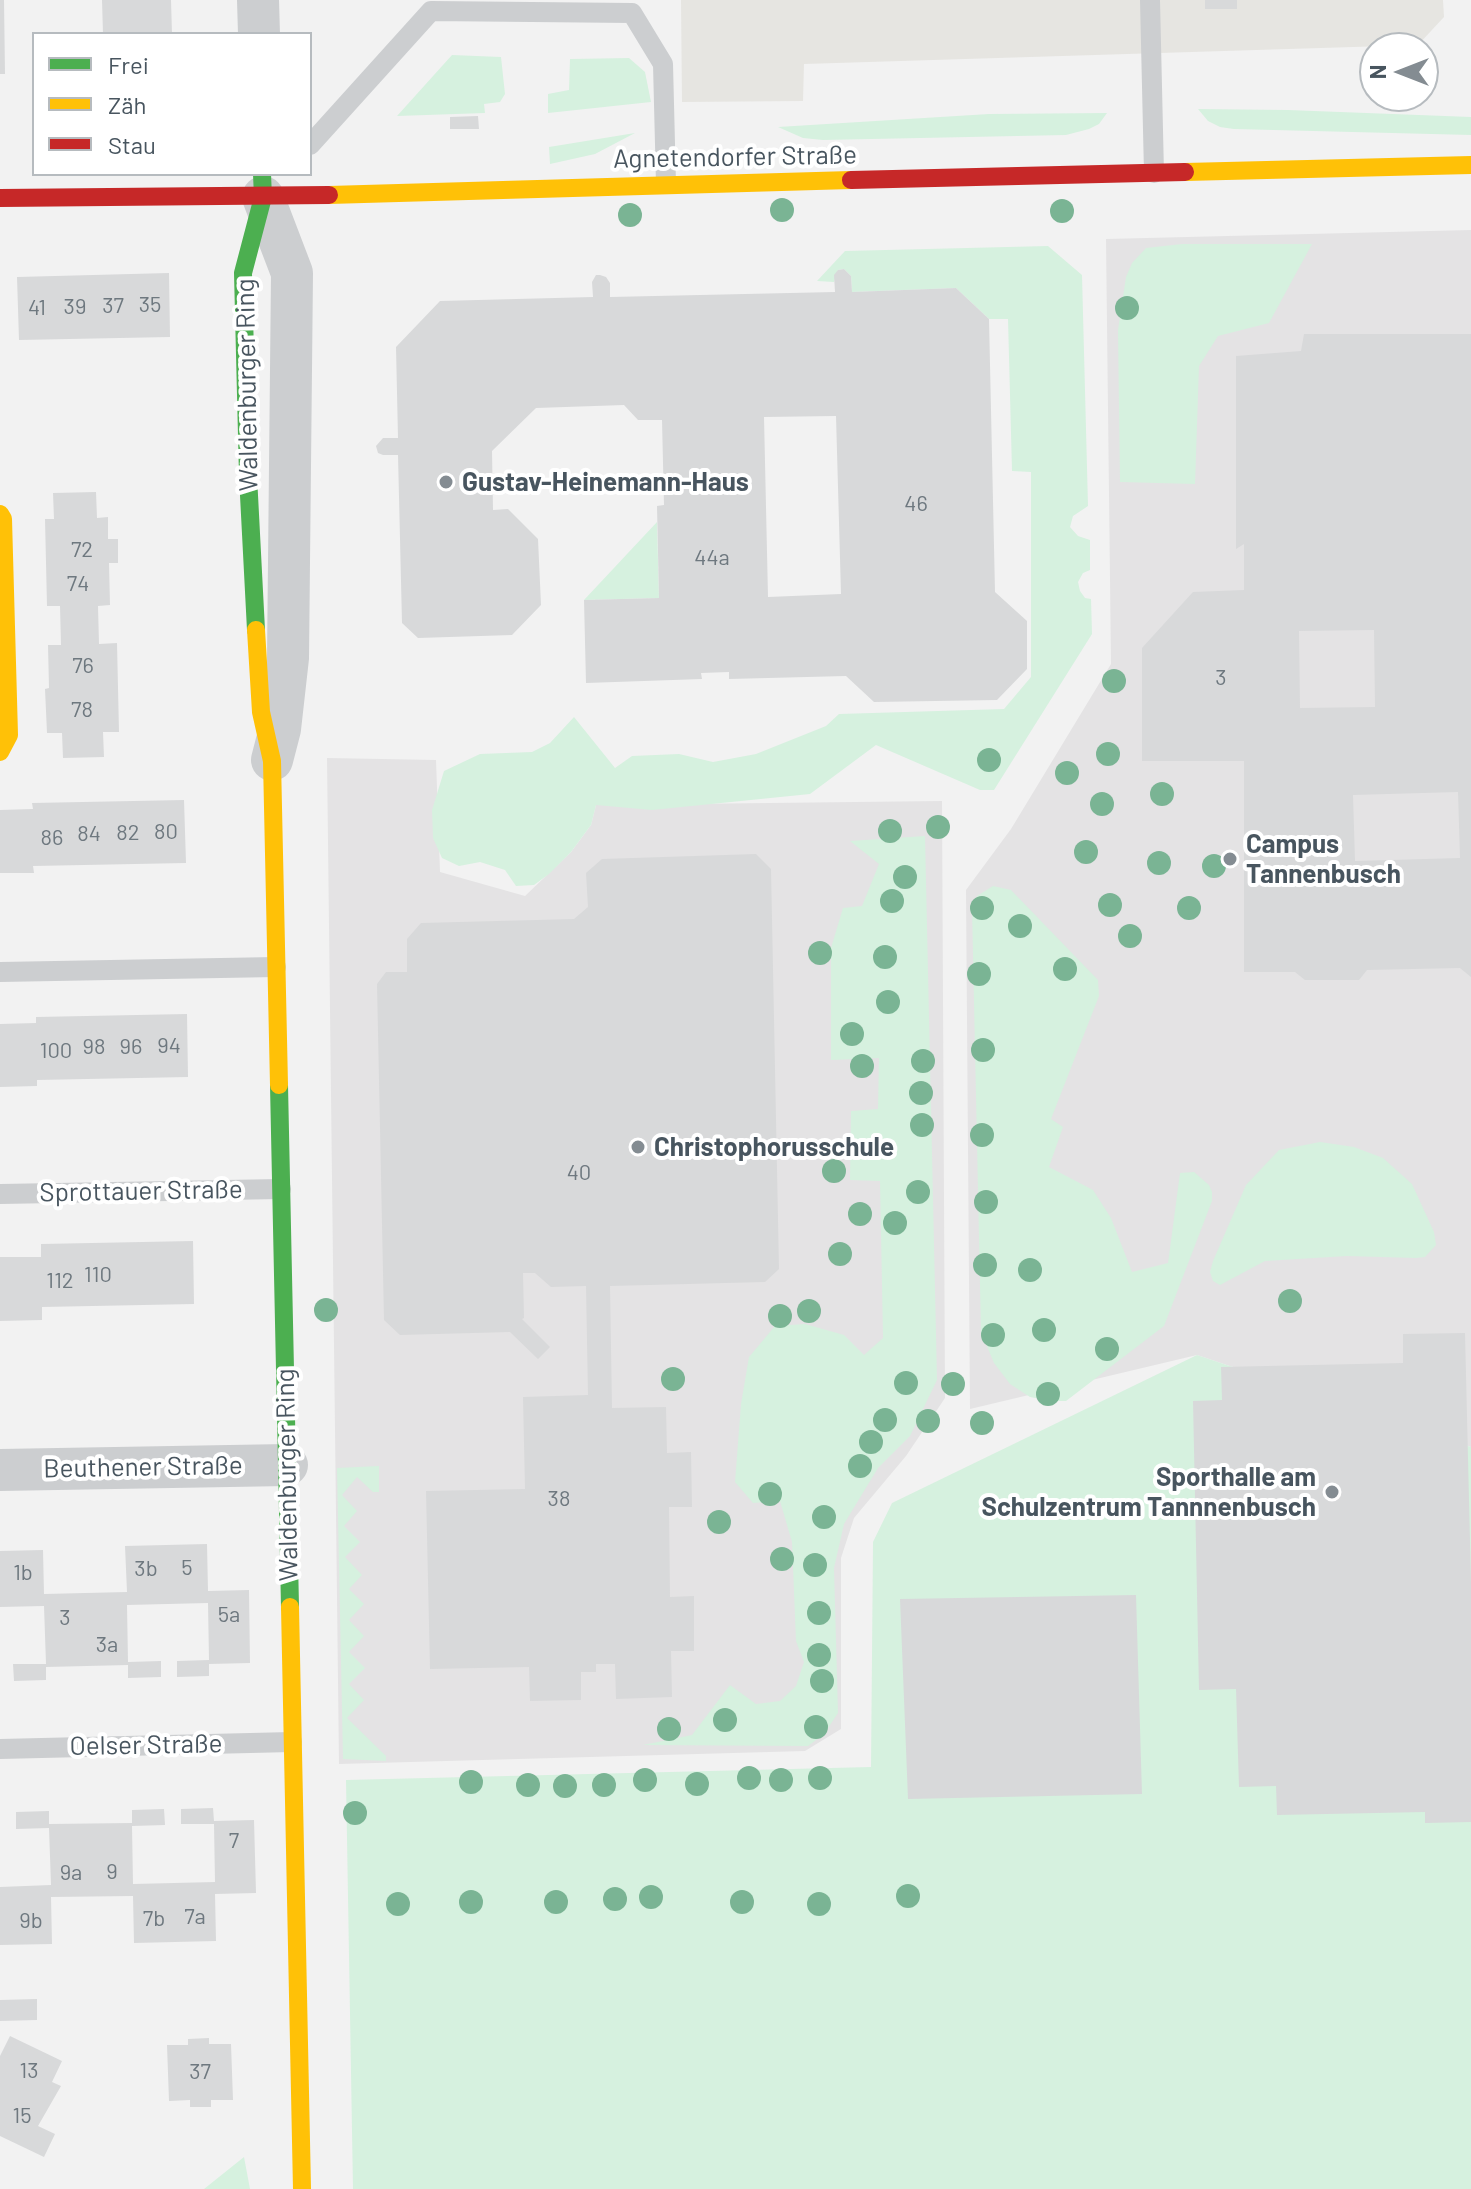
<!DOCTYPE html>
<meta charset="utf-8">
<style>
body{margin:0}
#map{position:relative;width:1471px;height:2189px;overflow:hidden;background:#f2f2f2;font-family:Barlow,sans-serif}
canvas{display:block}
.legend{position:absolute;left:32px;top:32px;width:280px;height:144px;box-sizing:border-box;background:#fff;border:2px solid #b6bbbf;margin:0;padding:10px 14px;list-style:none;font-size:24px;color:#48555f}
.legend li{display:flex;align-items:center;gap:16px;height:40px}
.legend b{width:40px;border:2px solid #b6bbbf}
.north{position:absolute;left:1359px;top:32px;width:80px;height:80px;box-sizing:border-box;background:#fff;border:2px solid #b6bbbf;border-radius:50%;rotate:270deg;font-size:22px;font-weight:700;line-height:32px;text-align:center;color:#48555f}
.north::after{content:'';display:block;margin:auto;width:28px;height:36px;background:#848c92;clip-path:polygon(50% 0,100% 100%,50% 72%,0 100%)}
</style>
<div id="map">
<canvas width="1471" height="2189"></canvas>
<ul class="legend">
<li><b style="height:10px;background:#4caf50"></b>Frei</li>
<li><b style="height:10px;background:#ffc107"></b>Zäh</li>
<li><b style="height:10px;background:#c62828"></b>Stau</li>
</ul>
<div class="north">N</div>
</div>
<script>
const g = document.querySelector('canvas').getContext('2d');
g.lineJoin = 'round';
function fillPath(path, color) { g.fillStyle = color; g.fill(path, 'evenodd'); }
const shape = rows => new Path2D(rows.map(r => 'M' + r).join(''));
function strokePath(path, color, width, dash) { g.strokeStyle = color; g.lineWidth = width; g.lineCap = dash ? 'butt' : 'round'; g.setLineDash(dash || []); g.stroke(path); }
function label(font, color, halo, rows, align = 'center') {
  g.font = font + ' Barlow,sans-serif'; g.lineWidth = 8; g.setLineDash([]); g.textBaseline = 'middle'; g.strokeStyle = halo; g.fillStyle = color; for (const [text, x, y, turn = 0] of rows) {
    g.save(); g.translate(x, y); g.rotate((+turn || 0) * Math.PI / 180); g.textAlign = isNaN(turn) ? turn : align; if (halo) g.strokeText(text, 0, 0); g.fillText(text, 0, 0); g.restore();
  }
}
fillPath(shape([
 [681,0,1443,0,1444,17,1418,45,804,64,803,101,682,102]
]), '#e6e5e1');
fillPath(shape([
 [1471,230,1471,1447,1197,1355,970,1409,966,890,1011,829,1111,664,1106,239],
 [327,758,436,760,440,872,525,896,571,852,591,825,596,805,942,801,945,1398,906,1456,854,1518,841,1558,841,1729,805,1751,339,1764]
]), '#e4e3e4');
fillPath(shape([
 [452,55,501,57,505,94,500,102,484,104,485,113,397,116],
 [629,58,645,72,651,102,548,113,548,94,569,90,570,59],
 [1198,109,1288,110,1471,117,1471,135,1234,129,1220,127,1208,121],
 [1107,113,1099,124,1089,129,1066,135,823,140,803,138,778,127,989,114],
 [635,133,595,154,550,164,549,147],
 [1182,244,1312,244,1269,323,1218,336,1199,366,1195,484,1120,482,1118,330,1126,277,1132,263,1146,248],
 [1048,246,1082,275,1088,506,1073,516,1070,527,1078,536,1090,540,1090,570,1083,573,1078,582,1080,591,1085,598,1091,599,1092,634,994,790,980,790,876,745,810,794,652,810,596,805,591,825,571,852,549,874,534,885,516,886,505,870,480,862,459,866,442,858,433,838,432,810,444,771,480,754,532,752,550,743,574,717,615,768,632,756,679,754,713,762,756,754,826,726,839,714,1004,709,1031,677,1031,472,1012,471,1008,319,989,319,956,288,852,292,851,276,844,269,838,270,834,282,817,281,845,251],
 [657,522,659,598,584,600],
 [925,836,937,1380,910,1436,878,1468,844,1524,834,1568,838,1713,824,1734,808,1746,643,1745,692,1735,730,1685,756,1704,780,1701,796,1686,804,1662,796,1641,792,1542,780,1501,753,1503,735,1482,741,1404,749,1357,775,1326,805,1324,844,1335,864,1355,883,1338,880,1181,850,1180,851,1111,878,1109,879,1058,831,1060,831,948,843,908,862,906,879,864,850,841],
 [993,886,1011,890,1098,980,1099,996,1051,1119,1063,1127,1049,1167,1093,1190,1111,1218,1132,1272,1168,1263,1180,1173,1194,1172,1209,1185,1212,1192,1212,1201,1164,1326,1066,1401,1052,1401,1030,1397,1010,1384,994,1363,981,1332,972,908,977,896],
 [1320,1142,1354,1147,1383,1158,1412,1184,1434,1232,1436,1245,1425,1257,1416,1258,1347,1256,1265,1261,1220,1285,1213,1281,1210,1272,1213,1261,1246,1185,1279,1150],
 [1197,1355,1471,1447,1471,2189,353,2189,346,1780,871,1767,873,1542,892,1503],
 [379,1466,379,1492,373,1492,357,1477,342,1495,357,1511,344,1526,360,1542,345,1557,362,1575,349,1589,364,1604,349,1620,364,1636,349,1652,365,1668,349,1684,364,1700,347,1718,386,1756,386,1761,343,1759,337,1468],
 [244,2157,250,2189,204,2189]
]), '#d6f1df');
fillPath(shape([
 [0,0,4,0,5,74,0,74],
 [102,0,171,0,172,34,103,34],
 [1205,0,1237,0,1237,9,1205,9],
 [478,116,479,129,450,129,450,117],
 [844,269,851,276,852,292,956,288,989,319,995,592,1027,621,1027,669,997,700,874,702,846,676,729,679,729,672,701,673,702,679,586,683,584,600,659,598,657,506,664,505,662,420,638,420,624,405,536,408,492,451,493,510,508,509,538,539,541,605,512,635,418,638,402,623,398,455,383,455,378,453,376,446,383,438,398,438,396,347,440,301,593,297,592,282,596,275,600,275,606,277,610,283,610,297,835,292,834,275,838,270],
 [836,416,841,594,768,597,764,417],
 [169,273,170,337,19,340,17,277],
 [1304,334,1471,334,1471,977,1460,968,1367,970,1359,980,1305,980,1295,972,1244,972,1244,761,1142,761,1142,648,1193,592,1244,590,1244,544,1236,549,1236,356,1301,351],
 [1374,630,1375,707,1300,708,1299,631],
 [1458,792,1460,858,1355,861,1353,795],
 [96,492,97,518,108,517,108,539,118,539,118,563,109,563,110,605,98,606,99,644,117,643,119,732,103,732,104,757,63,758,62,733,47,733,45,689,49,688,48,645,61,645,60,606,47,606,45,519,54,519,53,493],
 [184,800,186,863,33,866,34,873,0,873,0,810,33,809,32,803],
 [756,854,771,869,779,1269,765,1282,610,1286,612,1408,666,1407,667,1453,691,1452,692,1507,669,1507,670,1597,694,1596,694,1651,671,1651,672,1697,616,1699,615,1664,596,1664,596,1672,581,1672,581,1700,530,1701,529,1667,430,1669,426,1491,525,1489,523,1397,588,1395,586,1286,551,1287,535,1273,523,1273,524,1318,522,1319,550,1347,538,1359,510,1332,400,1335,384,1320,377,984,386,972,407,972,407,939,421,923,574,919,588,907,586,873,602,859],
 [187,1014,188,1077,37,1080,37,1086,0,1087,0,1024,36,1023,36,1017],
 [193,1241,194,1304,42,1307,42,1320,0,1321,0,1257,41,1257,41,1244],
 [1465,1333,1471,1583,1471,1822,1425,1823,1425,1812,1277,1815,1276,1786,1239,1787,1236,1689,1199,1690,1193,1401,1222,1400,1221,1367,1403,1363,1403,1334],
 [207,1544,208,1591,249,1590,250,1663,209,1664,209,1676,177,1677,177,1661,209,1660,208,1603,127,1605,128,1662,161,1661,161,1677,128,1678,128,1665,46,1667,46,1680,14,1681,13,1664,46,1664,44,1606,0,1607,0,1551,43,1550,44,1594,127,1592,125,1546],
 [1136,1595,1142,1794,908,1799,900,1599],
 [213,1808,214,1821,254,1820,256,1893,215,1894,216,1941,134,1943,133,1896,51,1897,52,1944,0,1945,0,1887,51,1885,49,1828,16,1829,16,1812,49,1811,49,1824,132,1823,132,1810,164,1809,165,1825,132,1826,133,1884,215,1882,214,1824,181,1824,181,1809],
 [37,1999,37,2020,0,2021,0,2000],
 [10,2036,62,2061,52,2082,61,2086,38,2126,55,2134,44,2157,0,2136,0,2056],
 [209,2038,209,2044,231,2044,233,2100,211,2100,211,2107,190,2107,190,2100,169,2101,167,2045,188,2045,188,2039]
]), '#d8d9da');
strokePath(shape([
 [1150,0,1154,173],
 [310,145,431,11,632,13,663,64,666,184],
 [0,972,276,967],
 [0,1194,281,1189],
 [0,1749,292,1742]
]), '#ccced0', 20);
strokePath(shape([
 [258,0,259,34],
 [263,197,292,273,288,658,280,729,272,760],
 [0,1470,287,1465]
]), '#ccced0', 42);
strokePath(shape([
 [256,630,248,476,243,273,263,197,262,174],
 [279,1085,290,1607]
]), '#4caf50', 18);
strokePath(shape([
 [1185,172,1471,165],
 [329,195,851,180],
 [0,514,3,519,9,735,0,752],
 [256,630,261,712,272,761,279,1085],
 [290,1607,302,2189]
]), '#ffc107', 18);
strokePath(shape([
 [851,180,1185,172],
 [0,198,329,195]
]), '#c62828', 18);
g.fillStyle = '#7ab494';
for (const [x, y] of [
 [782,210],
 [1062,211],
 [630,215],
 [1127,308],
 [1114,681],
 [1108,754],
 [989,760],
 [1067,773],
 [1162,794],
 [1102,804],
 [938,827],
 [890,831],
 [1086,852],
 [1159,863],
 [1214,866],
 [905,877],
 [892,901],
 [1110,905],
 [982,908],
 [1189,908],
 [1020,926],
 [1130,936],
 [820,953],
 [885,957],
 [1065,969],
 [979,974],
 [888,1002],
 [852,1034],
 [983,1050],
 [923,1061],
 [862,1066],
 [921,1093],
 [922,1125],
 [982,1135],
 [834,1171],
 [918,1192],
 [986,1202],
 [860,1214],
 [895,1223],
 [840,1254],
 [985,1265],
 [1030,1270],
 [1290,1301],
 [326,1310],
 [809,1311],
 [780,1316],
 [1044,1330],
 [993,1335],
 [1107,1349],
 [673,1379],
 [906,1383],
 [953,1384],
 [1048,1394],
 [885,1420],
 [928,1421],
 [982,1423],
 [871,1442],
 [860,1466],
 [770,1494],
 [824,1517],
 [719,1522],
 [782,1559],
 [815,1565],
 [819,1613],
 [819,1655],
 [822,1681],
 [725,1720],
 [816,1727],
 [669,1729],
 [749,1778],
 [820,1778],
 [645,1780],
 [781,1780],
 [471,1782],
 [697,1784],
 [528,1785],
 [604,1785],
 [565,1786],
 [355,1813],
 [908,1896],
 [651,1897],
 [615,1899],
 [471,1902],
 [556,1902],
 [742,1902],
 [398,1904],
 [819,1904]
]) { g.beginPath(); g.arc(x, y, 12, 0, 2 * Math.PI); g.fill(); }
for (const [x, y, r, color] of [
 [446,482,8,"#848c92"],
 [1230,859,8,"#848c92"],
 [638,1147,8,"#848c92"],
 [1332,1492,8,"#848c92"]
]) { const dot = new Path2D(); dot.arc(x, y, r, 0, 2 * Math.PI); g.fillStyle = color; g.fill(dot); strokePath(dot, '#fff', 3); }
label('22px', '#6e787f', null, [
 ["35",150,305],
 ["37",113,306],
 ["39",75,307],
 ["41",37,308],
 ["46",916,504],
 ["72",82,550],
 ["44a",712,558],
 ["74",78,584],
 ["76",83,666],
 ["3",1221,678],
 ["78",82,710],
 ["80",166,832],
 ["82",128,833],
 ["84",89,834],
 ["86",52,838],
 ["94",169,1046],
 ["98",94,1047],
 ["96",131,1047],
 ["100",56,1051],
 ["40",579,1173],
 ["110",98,1275],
 ["112",60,1281],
 ["38",559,1499],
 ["5",187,1568],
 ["3b",146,1569],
 ["1b",23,1573],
 ["5a",229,1615],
 ["3",65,1618],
 ["3a",107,1645],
 ["7",234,1841],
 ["9",112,1872],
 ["9a",71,1873],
 ["7a",195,1917],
 ["7b",154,1919],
 ["9b",31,1921],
 ["13",29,2071],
 ["37",200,2072],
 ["15",22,2116]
]);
label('26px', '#48555f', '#fff', [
 ["Agnetendorfer Straße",735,157,-1],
 ["Waldenburger Ring",247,385,-91],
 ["Sprottauer Straße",141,1191,-1],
 ["Beuthener Straße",143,1467,-1],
 ["Waldenburger Ring",287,1475,-91],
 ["Oelser Straße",146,1745,-1]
]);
label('bold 26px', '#48555f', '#fff', [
 ["Gustav-Heinemann-Haus",462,482],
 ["Campus",1246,844],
 ["Tannenbusch",1246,874],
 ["Christophorusschule",654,1147],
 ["Sporthalle am",1316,1477,"right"],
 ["Schulzentrum Tannnenbusch",1316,1507,"right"]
], 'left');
</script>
